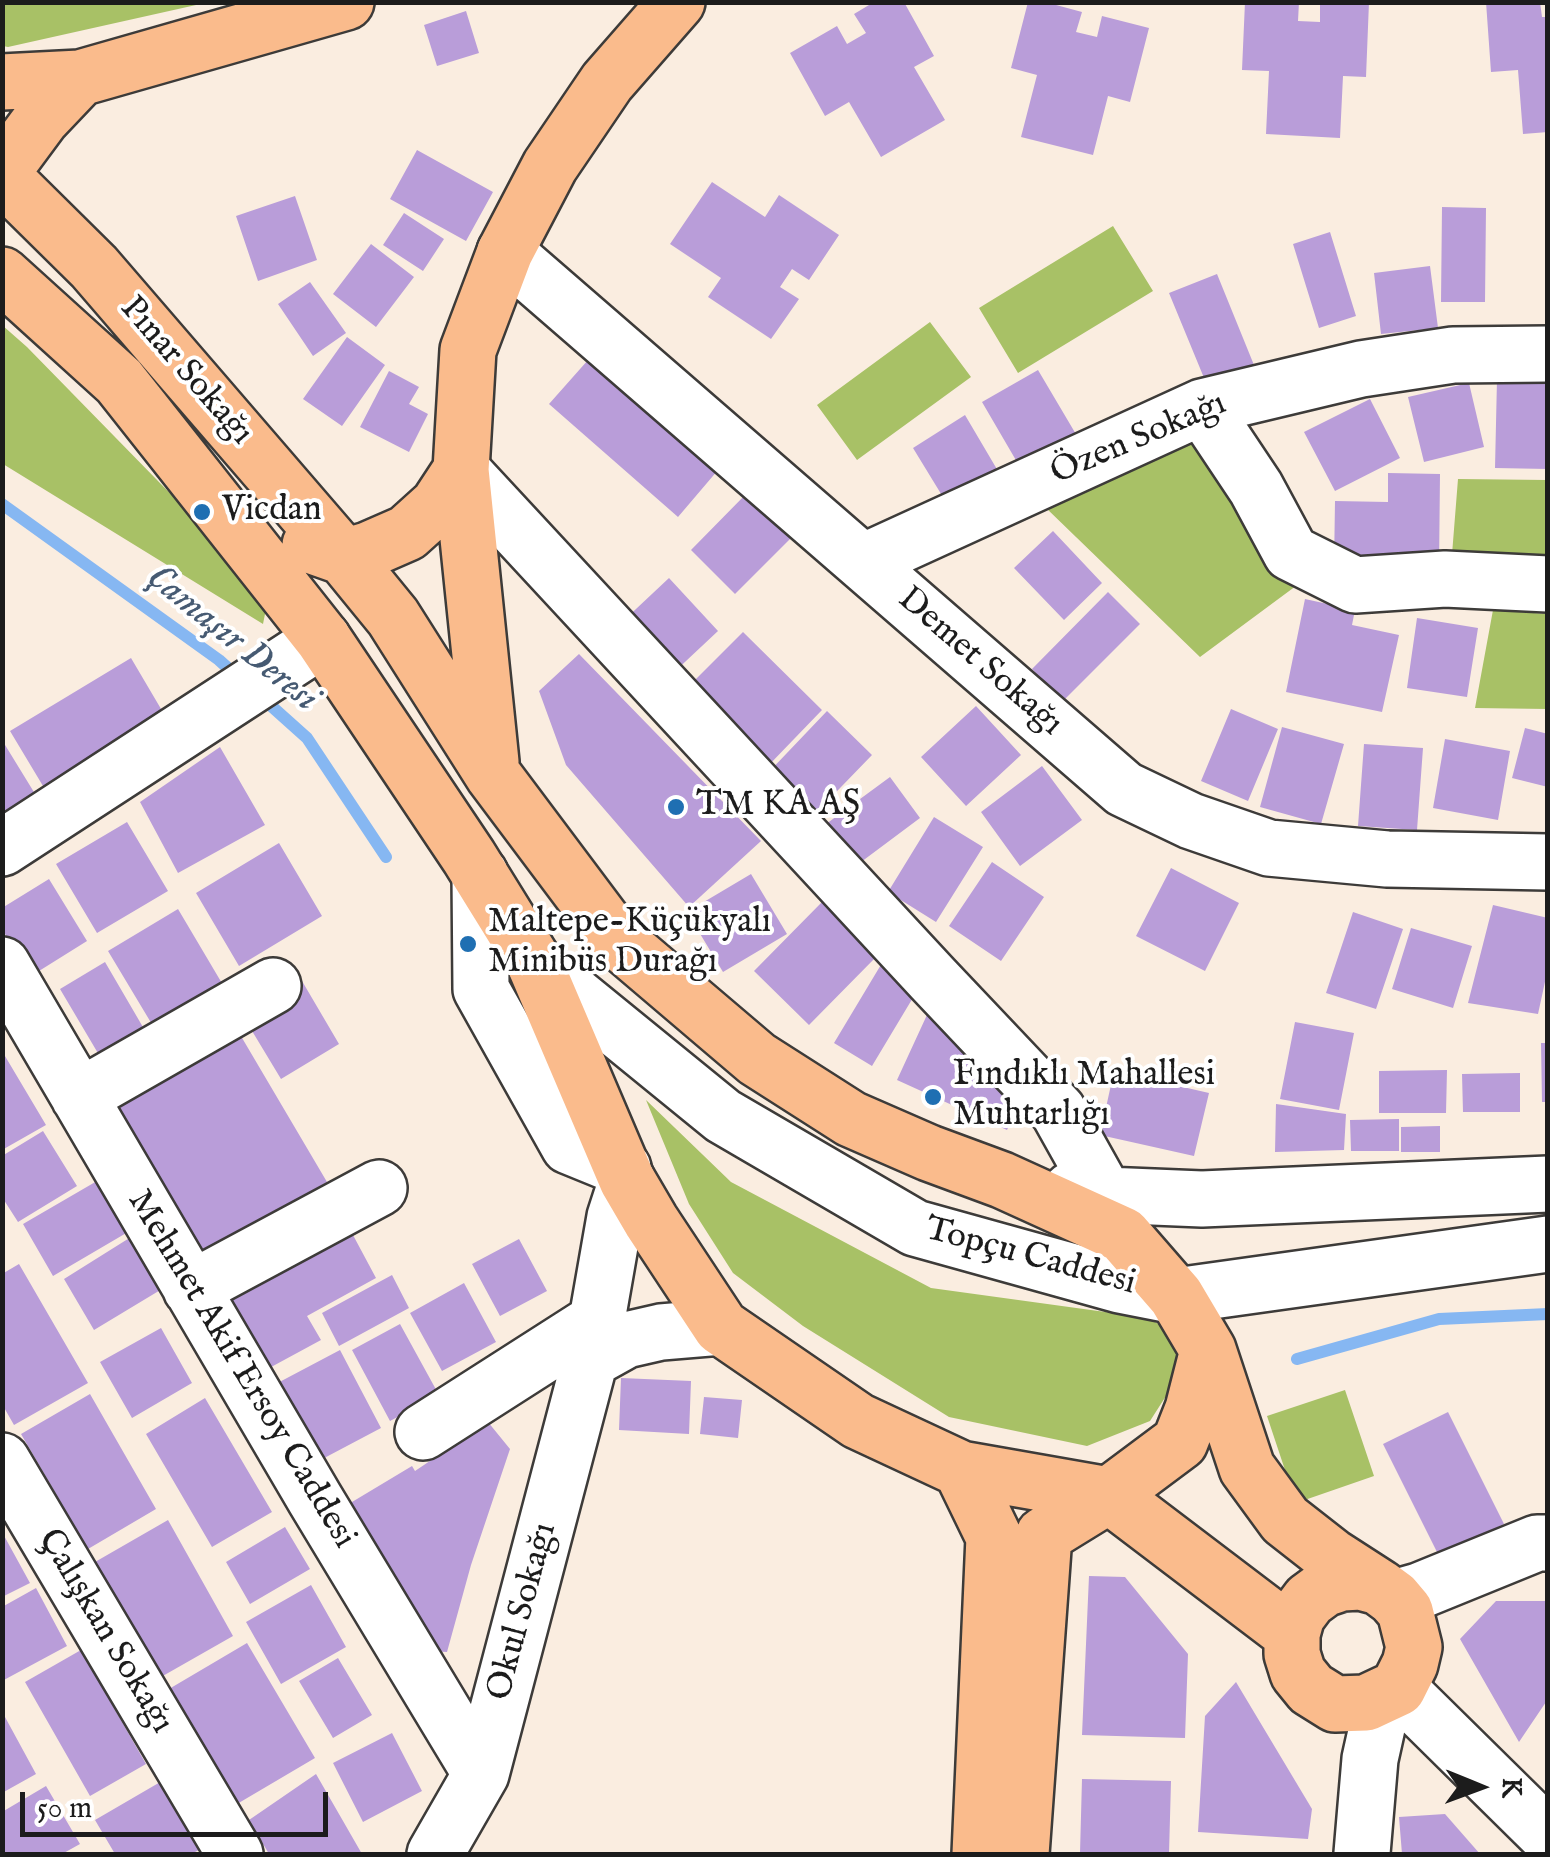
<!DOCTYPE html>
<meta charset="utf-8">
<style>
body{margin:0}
#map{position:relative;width:1550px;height:1857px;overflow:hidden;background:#faede0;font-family:"IM FELL English",serif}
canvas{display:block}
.frame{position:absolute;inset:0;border:5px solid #1c1c1c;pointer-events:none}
.north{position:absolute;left:1430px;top:1737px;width:100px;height:100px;-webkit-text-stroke:8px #fff;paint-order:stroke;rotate:91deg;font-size:28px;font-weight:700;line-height:40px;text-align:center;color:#1c1c1c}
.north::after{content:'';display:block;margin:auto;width:35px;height:45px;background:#1c1c1c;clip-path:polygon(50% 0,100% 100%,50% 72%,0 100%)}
.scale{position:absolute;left:20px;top:1792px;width:308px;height:45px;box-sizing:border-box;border:5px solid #1c1c1c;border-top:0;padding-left:12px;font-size:30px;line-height:35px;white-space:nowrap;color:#1c1c1c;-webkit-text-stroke:8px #fff;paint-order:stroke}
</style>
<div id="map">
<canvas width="1550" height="1857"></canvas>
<div class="frame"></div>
<div class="north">K</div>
<div class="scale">50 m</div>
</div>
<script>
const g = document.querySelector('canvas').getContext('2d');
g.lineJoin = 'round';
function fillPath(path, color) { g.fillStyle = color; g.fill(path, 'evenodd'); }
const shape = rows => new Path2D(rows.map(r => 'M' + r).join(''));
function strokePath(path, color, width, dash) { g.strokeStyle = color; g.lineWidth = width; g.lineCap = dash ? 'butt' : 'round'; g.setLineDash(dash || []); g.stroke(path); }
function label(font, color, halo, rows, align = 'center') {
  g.font = font + ' "IM FELL English",serif'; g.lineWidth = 8; g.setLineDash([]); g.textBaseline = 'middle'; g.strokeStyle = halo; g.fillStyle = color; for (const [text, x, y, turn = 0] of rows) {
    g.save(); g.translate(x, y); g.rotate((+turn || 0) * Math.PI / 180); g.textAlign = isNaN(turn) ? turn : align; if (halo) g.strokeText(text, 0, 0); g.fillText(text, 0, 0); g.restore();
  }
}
fillPath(shape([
 [3,2,205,2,205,3,8,47,3,46],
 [1113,226,1153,291,1018,373,979,308],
 [930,322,971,377,857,460,817,405],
 [2,325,27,347,245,570,266,609,263,624,3,464],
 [1196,435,1304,580,1200,657,1045,507],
 [1458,479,1547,480,1547,569,1451,567],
 [1493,610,1547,614,1547,709,1475,708],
 [646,1100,731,1182,931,1288,1149,1318,1180,1338,1175,1382,1150,1421,1087,1446,949,1417,803,1326,733,1273,689,1204],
 [1345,1390,1374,1476,1296,1503,1267,1416]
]), '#a8c166');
strokePath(shape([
 [2,504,219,660,240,679],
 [259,695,307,738,386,857],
 [1297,1359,1439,1319,1548,1314]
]), '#86b7f2', 12);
fillPath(shape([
 [874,2,904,2,934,56,914,67,945,120,881,157,849,102,825,116,790,53,837,26,847,44,866,33,854,14],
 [1028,2,1045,2,1082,12,1076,32,1097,37,1102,16,1149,28,1130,102,1108,96,1093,155,1021,137,1037,75,1011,68],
 [1245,2,1299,2,1298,21,1320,22,1320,2,1369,2,1366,77,1343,76,1340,138,1266,134,1269,71,1242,70],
 [1486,2,1540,2,1542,17,1548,17,1548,132,1523,134,1518,70,1491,72],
 [466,11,479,53,437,66,424,25],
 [417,150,493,192,466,241,390,199],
 [712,182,765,217,779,195,839,235,809,280,792,269,780,287,799,299,771,339,708,297,721,278,670,244],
 [295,196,317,260,258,281,236,216],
 [1442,207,1486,208,1485,302,1441,302],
 [404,213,444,239,423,271,383,245],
 [1330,232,1356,316,1319,328,1293,244],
 [371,244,414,277,376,327,333,294],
 [1430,266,1438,328,1381,334,1374,273],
 [1217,274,1256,370,1209,390,1169,293],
 [310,282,346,333,313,356,278,304],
 [347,337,385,365,342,426,303,399],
 [596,351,724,463,678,517,549,404],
 [1038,370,1080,441,1024,474,982,402],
 [389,371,419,387,409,404,428,414,409,452,360,427],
 [1497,379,1548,380,1548,469,1495,468],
 [1469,383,1484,447,1424,462,1408,397],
 [1370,399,1400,458,1335,491,1304,432],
 [965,415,998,471,946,502,913,448],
 [1388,473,1440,474,1439,568,1334,567,1335,501,1388,502],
 [747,493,792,537,735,594,691,550],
 [1053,531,1102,583,1064,620,1014,568],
 [669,578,718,631,670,676,620,624],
 [1108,592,1140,624,1063,701,1032,669],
 [1305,599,1355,610,1352,625,1399,635,1382,712,1286,692],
 [1417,618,1478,628,1467,697,1407,688],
 [743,632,822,710,767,767,687,688],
 [579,654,761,841,689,907,566,765,539,691],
 [131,658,164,714,43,786,10,731],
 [976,706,1021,755,966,806,921,757],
 [1231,709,1278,729,1248,801,1201,781],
 [827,711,872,755,811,818,766,775],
 [1282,727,1344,744,1321,824,1260,807],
 [1525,728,1548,734,1548,787,1512,778],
 [1445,739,1510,751,1498,820,1433,808],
 [2,740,48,815,2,843],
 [1364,744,1423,748,1417,830,1358,826],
 [220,747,265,825,178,873,140,802],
 [1042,766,1082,820,1020,866,981,812],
 [890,777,920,818,853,868,822,827],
 [934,817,983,847,936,922,888,892],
 [127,822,168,891,97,933,56,864],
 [279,843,322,916,239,966,196,893],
 [992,862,1044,897,1001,961,949,926],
 [1171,868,1239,903,1205,971,1136,936],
 [751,874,787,934,723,972,687,912],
 [49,879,87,941,31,976,2,929,2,908],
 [822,902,876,957,809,1025,754,971],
 [1493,905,1548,918,1548,968,1538,1014,1468,1003],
 [178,909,223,985,153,1026,108,951],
 [1353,912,1403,929,1376,1009,1326,993],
 [1411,928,1472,946,1453,1008,1392,989],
 [105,962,147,1034,102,1060,60,989],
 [882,963,920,986,872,1066,834,1043],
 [302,981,339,1044,281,1079,243,1016],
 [932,1004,1024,1092,1007,1130,897,1080],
 [1295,1022,1354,1033,1339,1110,1280,1099],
 [235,1026,327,1182,204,1255,112,1099],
 [1541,1043,1548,1043,1548,1102,1542,1102],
 [2,1051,46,1125,2,1150],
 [1447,1070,1446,1113,1379,1113,1379,1071],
 [1114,1071,1209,1093,1194,1156,1100,1135],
 [1520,1073,1520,1112,1463,1112,1462,1074],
 [1276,1104,1346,1114,1344,1150,1275,1152],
 [1399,1119,1399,1151,1351,1151,1350,1120],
 [1440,1126,1440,1152,1401,1152,1401,1127],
 [43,1131,77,1186,18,1222,2,1197,2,1156],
 [97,1181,128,1232,53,1276,23,1224],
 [346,1222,376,1278,307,1316,321,1340,249,1379,206,1301],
 [131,1237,162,1289,94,1330,64,1279],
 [519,1239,547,1291,500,1316,472,1264],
 [19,1264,88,1383,14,1425,2,1404,2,1274],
 [392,1275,409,1308,339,1346,322,1313],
 [464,1283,496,1342,442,1371,410,1313],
 [400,1324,439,1395,390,1421,352,1350],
 [161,1328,192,1383,132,1418,100,1362],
 [340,1350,381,1428,311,1465,270,1387],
 [621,1378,691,1381,689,1434,619,1430],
 [90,1394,156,1509,88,1549,21,1434],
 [704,1397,742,1400,738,1438,700,1434],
 [205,1398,272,1512,212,1547,146,1434],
 [1448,1412,1504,1524,1439,1556,1383,1444],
 [488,1422,510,1449,471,1565,447,1652,429,1651,342,1508,412,1466,415,1471],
 [168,1520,233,1636,161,1677,95,1562],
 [285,1527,310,1569,250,1604,226,1562],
 [2,1532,30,1583,2,1597],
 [1089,1576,1125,1577,1188,1654,1185,1738,1082,1735],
 [311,1585,346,1647,281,1684,246,1622],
 [36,1588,67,1646,2,1681,2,1607],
 [1496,1601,1548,1601,1548,1699,1519,1742,1460,1639],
 [247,1643,315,1758,237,1804,169,1689],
 [81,1650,146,1764,90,1796,25,1682],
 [338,1658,372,1715,333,1738,299,1681],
 [1236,1682,1312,1809,1308,1839,1198,1832,1205,1716],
 [5,1717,36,1774,2,1793,2,1719],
 [392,1733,422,1791,363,1822,333,1763],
 [316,1774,362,1854,269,1854,249,1820],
 [1082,1779,1171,1781,1169,1854,1080,1853],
 [162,1781,201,1849,191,1854,115,1854,95,1820],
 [46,1786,80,1844,62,1854,2,1854,2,1812],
 [1445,1814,1480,1854,1402,1854,1399,1817]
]), '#b99dd9');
const minor = shape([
 [505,252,1124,789,1191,821,1269,848,1387,859,1548,862],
 [1202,407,1256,488,1291,553,1355,585,1445,579,1548,584],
 [461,470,933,979,1058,1111,1105,1195],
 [863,562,1202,407,1361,369,1453,355,1548,354],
 [2,848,323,639],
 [480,874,481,989,569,1146,623,1168],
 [534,962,723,1116,915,1228,1120,1285,1176,1296,1548,1244],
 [2,965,315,1499,481,1774],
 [79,1097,273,986],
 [1071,1190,1105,1195,1202,1199,1548,1184],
 [191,1289,379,1188],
 [590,1360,626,1340,661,1332,721,1327],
 [423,1432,595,1322],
 [2,1461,235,1854],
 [1394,1598,1419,1591,1537,1543,1548,1543],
 [1398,1688,1548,1836],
 [1362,1853,1370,1759,1384,1696],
 [435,1854,481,1774,590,1360,615,1217,627,1180]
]);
const major = shape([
 [2,82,80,78,346,2],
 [2,172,42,118,80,78],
 [2,176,94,267,344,557,393,617,493,775,616,939,757,1059,851,1119,929,1153,1002,1180,1123,1235,1176,1296,1208,1350,1247,1468,1285,1520,1331,1556,1379,1587],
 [2,275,119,381,323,639,469,857,534,962,627,1180,651,1221,721,1327,858,1421,961,1469,1109,1495,1292,1634],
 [310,545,344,557,368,550,407,533,438,505,461,470],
 [491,762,461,470,468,350,505,252,550,166,607,82,677,2],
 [961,1469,994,1537,980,1854],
 [1360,1582,1379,1587,1394,1598,1405,1611,1414,1647,1410,1664,1398,1688,1366,1703,1335,1704,1311,1689,1298,1673,1292,1654,1292,1634,1297,1616,1309,1600,1324,1589,1342,1583,1360,1582],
 [1021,1854,1044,1535,1109,1495,1180,1442,1193,1409,1208,1350]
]);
strokePath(minor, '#3d3b39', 60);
strokePath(major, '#3d3b39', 60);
strokePath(minor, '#fff', 55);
strokePath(major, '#fabb8c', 55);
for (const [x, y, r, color] of [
 [202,512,10,"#1f6fb2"],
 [676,807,10,"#1f6fb2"],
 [468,944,10,"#1f6fb2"],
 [933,1097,10,"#1f6fb2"]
]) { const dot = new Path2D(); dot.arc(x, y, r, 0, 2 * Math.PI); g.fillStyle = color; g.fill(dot); strokePath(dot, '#fff', 4); }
label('35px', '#1c1c1c', '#fff', [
 ["Pınar Sokağı",185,372,49],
 ["Özen Sokağı",1139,440,-23],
 ["Demet Sokağı",979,663,41],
 ["Topçu Caddesi",1030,1258,15],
 ["Mehmet Akif Ersoy Caddesi",240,1370,59],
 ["Okul Sokağı",524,1612,-75],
 ["Çalışkan Sokağı",104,1632,59]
]);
label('35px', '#1c1c1c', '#fff', [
 ["Vicdan",222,512],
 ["TM KA AŞ",696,807],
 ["Maltepe-Küçükyalı",488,924],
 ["Minibüs Durağı",488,964],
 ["Fındıklı Mahallesi",953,1077],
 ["Muhtarlığı",953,1117]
], 'left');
label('italic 38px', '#465a72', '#fff', [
 ["Çamaşır Deresi",231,640,39]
]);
</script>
